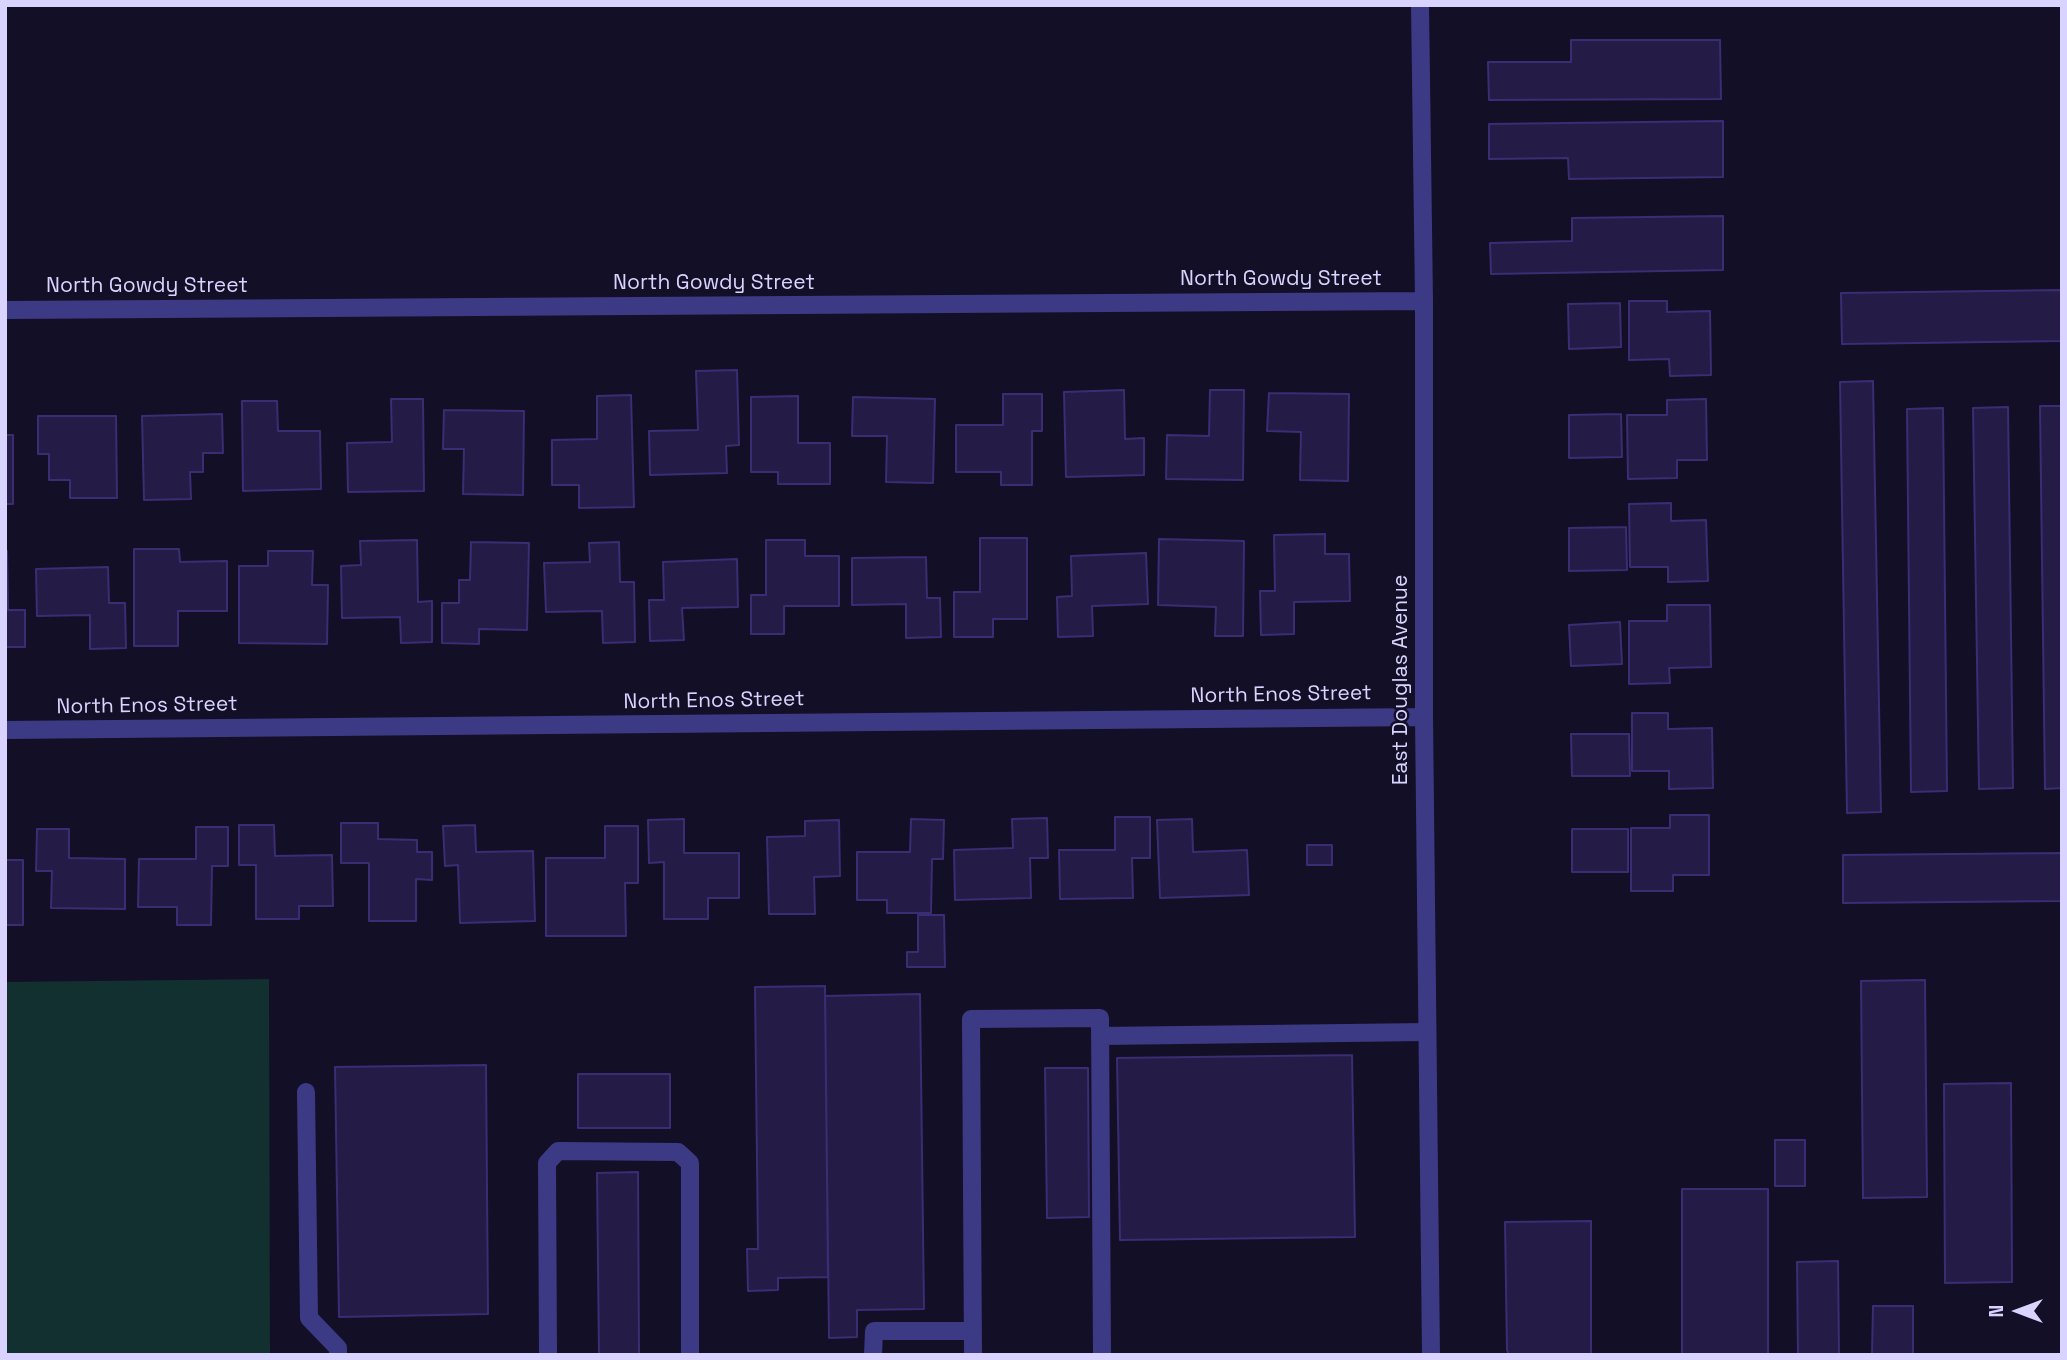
<!DOCTYPE html>
<style>
body{margin:0}
#map{position:relative;width:2067px;height:1360px;overflow:hidden;background:#130f26;font-family:"Space Grotesk",sans-serif}
canvas{display:block}
.frame{position:absolute;inset:0;border:7px solid #d9d4ff;pointer-events:none}
.north{position:absolute;left:1983px;top:1276px;width:70px;height:70px;-webkit-text-stroke:5px #130f26;paint-order:stroke;rotate:270deg;font-size:19px;font-weight:700;line-height:28px;text-align:center;color:#d9d4ff}
.north::after{content:'';display:block;margin:auto;width:24px;height:32px;background:#d9d4ff;clip-path:polygon(50% 0,100% 100%,50% 72%,0 100%)}
</style>
<div id="map">
<canvas width="2067" height="1360"></canvas>
<div class="frame"></div>
<div class="north">N</div>
</div>
<script>
const g = document.querySelector('canvas').getContext('2d');
g.lineJoin = 'round';
function fillPath(path, color) { g.fillStyle = color; g.fill(path, 'evenodd'); }
const shape = rows => new Path2D(rows.map(r => 'M' + r).join(''));
function strokePath(path, color, width, dash) { g.strokeStyle = color; g.lineWidth = width; g.lineCap = dash ? 'butt' : 'round'; g.setLineDash(dash || []); g.stroke(path); }
function label(font, color, halo, rows, align = 'center') {
  g.font = font + ' "Space Grotesk",sans-serif'; g.lineWidth = 5; g.setLineDash([]); g.textBaseline = 'middle'; g.strokeStyle = halo; g.fillStyle = color; for (const [text, x, y, turn = 0] of rows) {
    g.save(); g.translate(x, y); g.rotate((+turn || 0) * Math.PI / 180); g.textAlign = isNaN(turn) ? turn : align; if (halo) g.strokeText(text, 0, 0); g.fillText(text, 0, 0); g.restore();
  }
}
fillPath(shape([
 [269,979,270,1355,5,1355,5,982]
]), '#12302f');
const building = shape([
 [1571,40,1720,40,1721,99,1489,100,1488,62,1571,62,1571,40],
 [1723,121,1723,177,1569,179,1568,158,1489,159,1489,124,1723,121],
 [1723,216,1723,270,1491,274,1490,243,1572,241,1572,218,1723,216],
 [2062,290,2062,341,1842,344,1841,293,2062,290],
 [1629,301,1667,301,1667,312,1710,311,1711,375,1670,376,1669,359,1629,360,1629,301],
 [1620,303,1621,347,1569,349,1568,304,1620,303],
 [737,370,739,445,726,446,727,473,650,475,649,431,698,430,696,371,737,370],
 [1873,381,1881,812,1847,813,1840,382,1873,381],
 [1124,390,1125,439,1144,438,1144,475,1066,477,1064,392,1124,390],
 [1210,390,1244,390,1243,480,1166,479,1167,435,1209,436,1210,390],
 [1269,393,1349,394,1348,481,1300,480,1301,432,1267,431,1269,393],
 [1003,394,1042,394,1042,431,1032,431,1032,485,1001,485,1001,472,956,472,956,425,1003,425,1003,394],
 [631,395,634,507,579,508,579,485,552,485,552,440,597,439,597,396,631,395],
 [798,396,798,443,830,443,830,484,778,484,778,472,751,472,751,397,798,396],
 [853,397,935,399,933,483,886,482,887,436,852,436,853,397],
 [391,399,423,399,424,491,348,492,347,443,392,442,391,399],
 [1706,399,1707,460,1677,460,1677,478,1628,479,1627,415,1667,415,1667,400,1706,399],
 [242,401,277,401,278,431,320,431,321,489,243,491,242,401],
 [2040,406,2062,406,2062,788,2045,789,2040,406],
 [2008,407,2013,788,1979,789,1973,408,2008,407],
 [1943,408,1947,791,1911,792,1907,409,1943,408],
 [444,410,524,411,523,495,463,494,464,449,443,449,444,410],
 [222,414,223,453,203,453,203,472,190,472,191,499,144,500,142,416,222,414],
 [1621,414,1622,457,1569,458,1569,415,1621,414],
 [38,416,116,416,117,498,70,498,70,480,49,480,49,454,38,454,38,416],
 [5,435,13,435,13,504,5,504,5,435],
 [1671,503,1671,521,1706,520,1708,581,1668,582,1668,567,1630,567,1629,504,1671,503],
 [1626,527,1627,570,1569,571,1569,528,1626,527],
 [1325,534,1325,554,1349,554,1350,601,1294,602,1294,634,1261,635,1260,591,1275,591,1274,535,1325,534],
 [980,538,1027,538,1027,619,993,619,993,637,954,637,954,592,980,592,980,538],
 [1159,539,1244,541,1243,636,1215,636,1216,607,1158,605,1159,539],
 [417,540,418,602,432,601,432,642,401,643,400,617,342,618,341,566,361,565,360,541,417,540],
 [766,540,805,540,805,556,839,556,839,606,784,606,784,634,751,634,751,595,766,595,766,540],
 [471,542,529,543,527,630,479,629,479,644,442,643,442,603,459,603,459,580,470,580,471,542],
 [619,542,620,582,634,582,635,642,603,643,602,611,546,612,544,563,590,562,589,543,619,542],
 [134,549,179,549,180,562,227,561,227,611,178,611,178,646,134,646,134,549],
 [7,551,8,610,25,610,25,647,5,647,5,552,7,551],
 [268,551,313,551,312,585,328,585,327,644,239,643,239,566,268,566,268,551],
 [1146,553,1148,604,1092,606,1093,636,1058,637,1057,597,1072,596,1071,556,1146,553],
 [926,557,927,598,940,598,941,637,906,638,906,604,852,605,852,558,926,557],
 [737,559,738,607,682,608,684,640,650,641,649,600,664,600,663,562,737,559],
 [108,567,109,603,125,603,126,648,90,649,90,615,37,616,36,569,108,567],
 [1667,605,1710,605,1711,667,1669,668,1670,683,1629,684,1629,621,1667,621,1667,605],
 [1620,622,1622,664,1571,666,1569,625,1620,622],
 [1632,713,1668,713,1668,729,1712,728,1713,788,1669,789,1669,771,1632,771,1632,713],
 [1571,734,1629,734,1630,776,1572,776,1571,734],
 [1670,815,1709,815,1709,875,1673,875,1673,891,1631,891,1631,828,1670,828,1670,815],
 [1115,817,1150,817,1150,858,1132,858,1133,898,1060,899,1059,850,1115,850,1115,817],
 [1047,818,1048,858,1030,858,1031,898,955,900,954,850,1013,848,1012,819,1047,818],
 [684,819,684,853,739,853,739,898,708,898,708,919,664,919,664,862,649,863,648,820,684,819],
 [911,819,944,820,943,859,932,859,931,913,887,913,887,900,857,900,857,852,910,852,911,819],
 [1192,819,1193,852,1247,850,1249,895,1160,898,1157,820,1192,819],
 [839,820,840,876,814,877,815,914,769,914,767,837,805,836,805,821,839,820],
 [341,823,378,823,378,839,417,840,417,852,432,852,432,880,416,879,416,921,369,921,369,863,341,863,341,823],
 [239,825,274,825,275,856,332,855,333,906,299,906,299,919,256,919,256,865,239,865,239,825],
 [475,825,476,852,533,851,535,921,460,923,458,865,445,866,443,826,475,825],
 [605,826,638,826,638,883,625,883,626,936,546,936,546,858,605,858,605,826],
 [196,827,228,827,228,866,212,866,211,925,177,925,177,907,138,907,139,859,196,859,196,827],
 [37,829,69,829,69,858,125,859,125,909,51,908,52,871,36,871,37,829],
 [1572,829,1628,829,1628,872,1572,872,1572,829],
 [1307,845,1332,845,1332,865,1307,865,1307,845],
 [2062,853,2062,901,1843,903,1843,855,2062,853],
 [5,860,23,860,23,925,5,925,5,860],
 [918,915,944,915,945,967,907,967,907,952,918,952,918,915],
 [1925,980,1927,1197,1863,1198,1861,981,1925,980],
 [825,986,828,1277,778,1278,778,1290,748,1291,747,1249,758,1249,755,987,825,986],
 [920,994,924,1309,857,1310,857,1337,829,1338,825,996,920,994],
 [1352,1055,1355,1237,1120,1240,1117,1058,1352,1055],
 [486,1065,488,1314,339,1317,335,1067,486,1065],
 [1045,1068,1088,1068,1089,1217,1047,1218,1045,1068],
 [578,1074,670,1074,670,1128,578,1128,578,1074],
 [2011,1083,2012,1282,1945,1283,1944,1084,2011,1083],
 [1775,1140,1805,1140,1805,1186,1775,1186,1775,1140],
 [638,1172,639,1355,599,1355,597,1173,638,1172],
 [1682,1189,1768,1189,1768,1355,1682,1355,1682,1189],
 [1591,1221,1591,1355,1509,1355,1507,1350,1505,1222,1591,1221],
 [1838,1261,1839,1355,1798,1355,1797,1262,1838,1261],
 [1873,1306,1913,1306,1913,1355,1872,1355,1873,1306]
]);
fillPath(building, '#241b47');
strokePath(building, '#3b2d73', 2);
strokePath(shape([
 [1100,1036,1427,1032],
 [306,1092,309,1318,338,1348,338,1355],
 [548,1355,547,1163,558,1151,678,1152,690,1163,690,1355],
 [873,1355,874,1331,973,1331],
 [973,1355,971,1019,1100,1018,1102,1355]
]), '#3d3a85', 18);
strokePath(shape([
 [1420,5,1424,301,1424,717,1431,1355],
 [5,310,1424,301],
 [5,730,1424,717]
]), '#3d3a85', 18);
label('21px', '#d9d4ff', '#130f26', [
 ["North Gowdy Street",1281,279],
 ["North Gowdy Street",714,283],
 ["North Gowdy Street",147,286],
 ["East Douglas Avenue",1401,680,-90],
 ["North Enos Street",1281,695,-1],
 ["North Enos Street",714,701,-1],
 ["North Enos Street",147,706,-1]
]);
</script>
